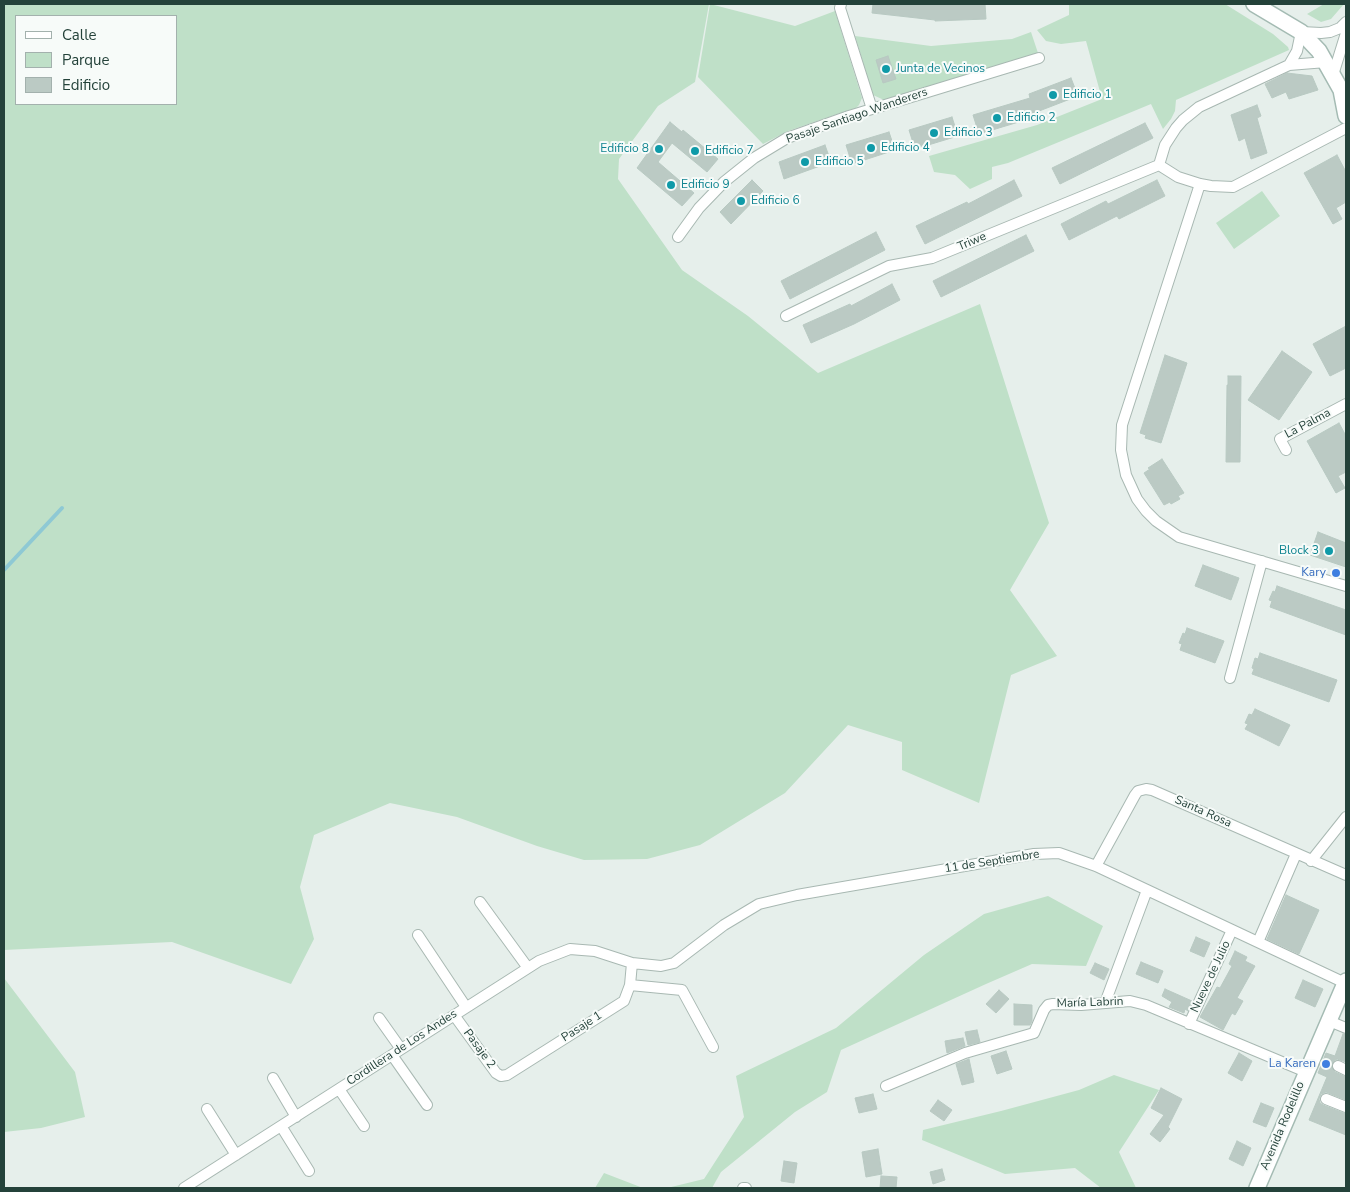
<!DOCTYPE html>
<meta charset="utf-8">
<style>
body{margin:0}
#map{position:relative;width:1350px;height:1192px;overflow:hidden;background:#e6efeb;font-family:"Nunito Sans",sans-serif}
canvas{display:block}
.frame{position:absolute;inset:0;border:5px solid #24423a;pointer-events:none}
.legend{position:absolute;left:15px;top:15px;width:162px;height:90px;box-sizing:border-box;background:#f7fbf9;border:1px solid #a3b1ad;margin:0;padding:6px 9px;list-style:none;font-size:15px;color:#24423a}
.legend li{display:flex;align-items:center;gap:10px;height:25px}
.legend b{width:25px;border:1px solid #a3b1ad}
</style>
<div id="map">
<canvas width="1350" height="1192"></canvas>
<div class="frame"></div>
<ul class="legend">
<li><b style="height:6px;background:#fff"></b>Calle</li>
<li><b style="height:14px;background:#bfe0c8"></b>Parque</li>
<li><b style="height:14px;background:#bbcac4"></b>Edificio</li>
</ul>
</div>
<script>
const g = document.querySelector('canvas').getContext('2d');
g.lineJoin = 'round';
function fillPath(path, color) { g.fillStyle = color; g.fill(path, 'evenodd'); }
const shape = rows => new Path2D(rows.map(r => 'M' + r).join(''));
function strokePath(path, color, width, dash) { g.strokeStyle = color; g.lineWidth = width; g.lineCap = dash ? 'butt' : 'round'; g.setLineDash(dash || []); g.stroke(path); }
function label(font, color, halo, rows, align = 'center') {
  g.font = font + ' "Nunito Sans",sans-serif'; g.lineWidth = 4; g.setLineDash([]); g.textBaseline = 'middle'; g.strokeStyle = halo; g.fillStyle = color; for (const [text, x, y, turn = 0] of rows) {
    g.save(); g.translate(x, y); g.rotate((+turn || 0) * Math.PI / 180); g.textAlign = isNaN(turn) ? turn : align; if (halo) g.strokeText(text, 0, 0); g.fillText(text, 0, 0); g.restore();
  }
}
fillPath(shape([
 [4,4,709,4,695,82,658,106,619,159,618,179,682,270,748,316,818,373,980,304,1049,523,1010,590,1057,656,1011,675,979,803,902,770,902,742,848,725,785,793,700,845,647,859,584,860,537,846,457,817,390,803,314,835,300,887,314,939,291,984,172,942,4,950],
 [16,16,176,16,176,104,16,104],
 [710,4,795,26,835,11,862,98,859,105,856,108,846,111,788,131,763,144,698,77],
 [1069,4,1225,4,1273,34,1288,47,1289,50,1176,100,1175,111,1171,119,1163,129,1151,104,1008,163,992,167,992,179,970,189,955,175,934,172,929,156,1037,125,1102,99,1086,41,1061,44,1046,41,1037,30,1069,15],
 [1324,4,1344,4,1331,19,1321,22,1307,14],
 [1031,32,1038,53,884,100,873,95,855,36,931,46,1012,39],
 [1262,191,1280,216,1234,249,1216,223],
 [1048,896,1103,926,1086,966,1032,964,986,984,841,1050,827,1092,795,1112,721,1172,712,1188,667,1188,704,1179,744,1117,736,1076,836,1028,924,955,984,914],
 [4,978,75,1072,85,1117,41,1128,4,1132],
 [1114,1075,1159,1090,1119,1152,1136,1188,1101,1188,1075,1168,1005,1174,922,1140,923,1130,1001,1111,1079,1090],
 [604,1173,643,1188,595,1188]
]), '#bfe0c8');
strokePath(shape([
 [4,570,62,508]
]), '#8ec9d4', 4);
const building = shape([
 [873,4,985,4,986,19,935,21,935,20,872,13,873,4],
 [888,56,896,79,883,83,876,60,888,56],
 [1287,73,1312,76,1318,90,1289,99,1286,92,1272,98,1265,84,1287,73],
 [1071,78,1078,96,1021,118,1022,121,979,134,973,115,1030,98,1029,94,1071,78],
 [1257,105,1261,116,1257,118,1267,153,1251,159,1245,138,1239,141,1231,115,1257,105],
 [952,117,958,136,915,149,909,130,952,117],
 [670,122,682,132,683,130,718,159,707,172,672,143,658,162,694,193,682,206,637,168,670,122],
 [1145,123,1153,138,1060,184,1052,168,1145,123],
 [889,132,895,150,852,164,846,145,889,132],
 [825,145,831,162,784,179,779,162,825,145],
 [1337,155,1346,172,1346,202,1336,208,1342,219,1333,224,1304,173,1337,155],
 [752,180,763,191,731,224,720,212,752,180],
 [1014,180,1022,196,925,244,916,226,967,202,968,204,1014,180],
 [1157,180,1165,196,1119,219,1117,216,1069,240,1061,224,1106,201,1108,204,1157,180],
 [876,232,885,250,790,299,781,281,876,232],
 [1026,235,1034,251,941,297,933,281,1026,235],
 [892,284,900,300,854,324,811,343,803,325,850,304,851,306,892,284],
 [1346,326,1346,368,1330,376,1313,344,1346,326],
 [1282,351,1312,372,1279,420,1248,400,1282,351],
 [1165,355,1187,363,1161,443,1145,438,1146,435,1140,433,1165,355],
 [1228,376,1241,376,1240,462,1226,462,1227,385,1228,385,1228,376],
 [1339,423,1346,436,1346,472,1338,476,1345,488,1336,493,1307,441,1339,423],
 [1162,459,1184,493,1178,496,1180,499,1171,504,1170,502,1164,505,1144,473,1150,469,1148,468,1162,459],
 [1318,532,1346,543,1346,567,1310,555,1318,532],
 [1203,565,1239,578,1231,600,1195,586,1203,565],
 [1277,586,1346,610,1346,635,1270,607,1272,601,1269,600,1273,591,1275,592,1277,586],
 [1187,628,1224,641,1215,663,1180,650,1182,644,1179,643,1183,633,1185,634,1187,628],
 [1260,653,1337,680,1329,702,1252,674,1254,669,1252,668,1255,658,1258,659,1260,653],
 [1255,709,1290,725,1279,746,1245,729,1248,724,1245,723,1249,714,1252,715,1255,709],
 [1286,895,1319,910,1299,954,1267,939,1286,895],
 [1196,937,1210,943,1204,957,1190,951,1196,937],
 [1235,951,1247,957,1245,961,1255,966,1237,998,1243,1001,1235,1015,1232,1013,1223,1030,1200,1017,1217,987,1220,988,1232,966,1229,964,1235,951],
 [1141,962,1163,971,1158,983,1136,974,1141,962],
 [1095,963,1109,969,1104,980,1090,973,1095,963],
 [1303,980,1323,989,1315,1007,1295,998,1303,980],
 [1165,989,1192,1001,1188,1011,1185,1009,1184,1013,1169,1007,1172,1002,1162,996,1165,989],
 [999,990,1009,999,996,1013,986,1004,999,990],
 [1014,1004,1032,1005,1032,1021,1030,1025,1014,1025,1014,1004],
 [977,1030,980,1042,968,1045,965,1032,977,1030],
 [1343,1034,1346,1035,1346,1062,1337,1059,1334,1061,1331,1066,1335,1072,1346,1077,1346,1100,1326,1092,1321,1094,1319,1099,1320,1103,1323,1105,1346,1114,1346,1135,1309,1120,1327,1077,1318,1073,1326,1053,1335,1056,1343,1034],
 [963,1038,965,1046,947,1053,945,1041,963,1038],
 [1006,1051,1012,1069,997,1074,991,1056,1006,1051],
 [1239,1053,1252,1061,1242,1081,1228,1073,1239,1053],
 [969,1059,974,1082,962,1085,956,1064,969,1059],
 [1161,1088,1182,1099,1168,1127,1170,1129,1160,1142,1150,1134,1164,1115,1151,1108,1161,1088],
 [873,1094,877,1109,859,1113,855,1098,873,1094],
 [938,1100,952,1110,944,1121,930,1111,938,1100],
 [1261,1103,1274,1108,1266,1127,1253,1122,1261,1103],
 [1237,1141,1251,1148,1243,1166,1229,1159,1237,1141],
 [878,1149,882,1174,866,1177,862,1152,878,1149],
 [784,1161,797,1163,794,1183,781,1181,784,1161],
 [942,1169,945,1180,933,1184,930,1172,942,1169],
 [881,1176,897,1177,896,1188,880,1188,881,1176]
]);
fillPath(building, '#bbcac4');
strokePath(building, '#b8c9c2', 1);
const street = shape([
 [841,4,840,8,872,109],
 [1289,65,1297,51,1301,32,1321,33,1330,32,1340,28,1346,22],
 [1333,75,1346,33],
 [1159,165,1165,145,1176,128,1183,120,1199,107,1289,65,1326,62],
 [1159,165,1178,177,1200,184,1211,186,1233,187,1346,128],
 [1200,184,1122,425,1121,450,1126,475,1137,499,1146,511,1156,521,1179,537,1346,586],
 [678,237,699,208,724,182,754,158,787,138,849,116,1039,58],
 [786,316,889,266,932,258,1159,165],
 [1286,450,1280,439,1346,404],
 [1230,678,1262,561],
 [1311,861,1346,817],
 [1096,866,1135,795,1138,791,1146,789,1152,790,1346,875],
 [480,902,528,968],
 [418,935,466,1007],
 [1258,942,1296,854],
 [630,985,682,990,713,1047],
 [1105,1003,1147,890],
 [454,1015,496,1073,501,1076,507,1075,624,1001,630,985,632,963],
 [379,1018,401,1049],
 [1329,1021,1346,1028],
 [1189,1024,1232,930],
 [392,1055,427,1105],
 [1338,1066,1346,1070],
 [273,1078,296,1117],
 [886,1086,965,1053,1034,1033,1044,1010,1048,1005,1053,1004,1081,1005,1130,1001,1146,1005,1306,1072],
 [339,1089,364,1126],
 [1326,1099,1346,1107],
 [207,1109,236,1155],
 [281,1126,309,1171],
 [184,1188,539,961,570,949,582,950,595,951,632,963,661,966,674,963,724,925,759,904,797,895,1034,854,1059,853,1096,866,1345,983],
 [743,1188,746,1188]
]);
const secondary = shape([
 [1254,4,1301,32,1319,51,1341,90,1346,116],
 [1257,1188,1346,981]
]);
strokePath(street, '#a8b8b2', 12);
strokePath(secondary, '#a4bbb3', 18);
strokePath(street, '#fff', 10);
strokePath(secondary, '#fff', 15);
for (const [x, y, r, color] of [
 [886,69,5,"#0f9aa8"],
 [1053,95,5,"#0f9aa8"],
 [997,118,5,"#0f9aa8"],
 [934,133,5,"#0f9aa8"],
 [871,148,5,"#0f9aa8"],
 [659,149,5,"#0f9aa8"],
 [695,151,5,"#0f9aa8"],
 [805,162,5,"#0f9aa8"],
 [671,185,5,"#0f9aa8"],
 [741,201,5,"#0f9aa8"],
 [1329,551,5,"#0f9aa8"],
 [1336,573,5,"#3f7fe0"],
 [1326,1064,5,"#3f7fe0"]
]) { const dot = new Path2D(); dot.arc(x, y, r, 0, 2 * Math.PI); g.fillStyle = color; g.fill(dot); strokePath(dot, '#f7fbf9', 2); }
label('12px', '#0d838f', '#f7fbf9', [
 ["Junta de Vecinos",896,69],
 ["Edificio 1",1063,95],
 ["Edificio 2",1007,118],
 ["Edificio 3",944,133],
 ["Edificio 4",881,148],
 ["Edificio 8",649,149,"right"],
 ["Edificio 7",705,151],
 ["Edificio 5",815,162],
 ["Edificio 9",681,185],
 ["Edificio 6",751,201],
 ["Block 3",1319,551,"right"]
], 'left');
label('12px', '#24423a', '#f7fbf9', [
 ["Pasaje Santiago Wanderers",857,116,-19],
 ["Triwe",972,242,-23],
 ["La Palma",1308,424,-28],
 ["Santa Rosa",1203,812,24],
 ["11 de Septiembre",992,862,-9],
 ["Nueve de Julio",1211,977,-65],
 ["María Labrin",1090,1003,-2],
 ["Pasaje 1",582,1027,-33],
 ["Cordillera de Los Andes",402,1048,-33],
 ["Pasaje 2",479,1049,54],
 ["Avenida Rodelillo",1283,1126,-67]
]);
label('12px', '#366cbe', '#f7fbf9', [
 ["Kary",1326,573],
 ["La Karen",1316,1064]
], 'right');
</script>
